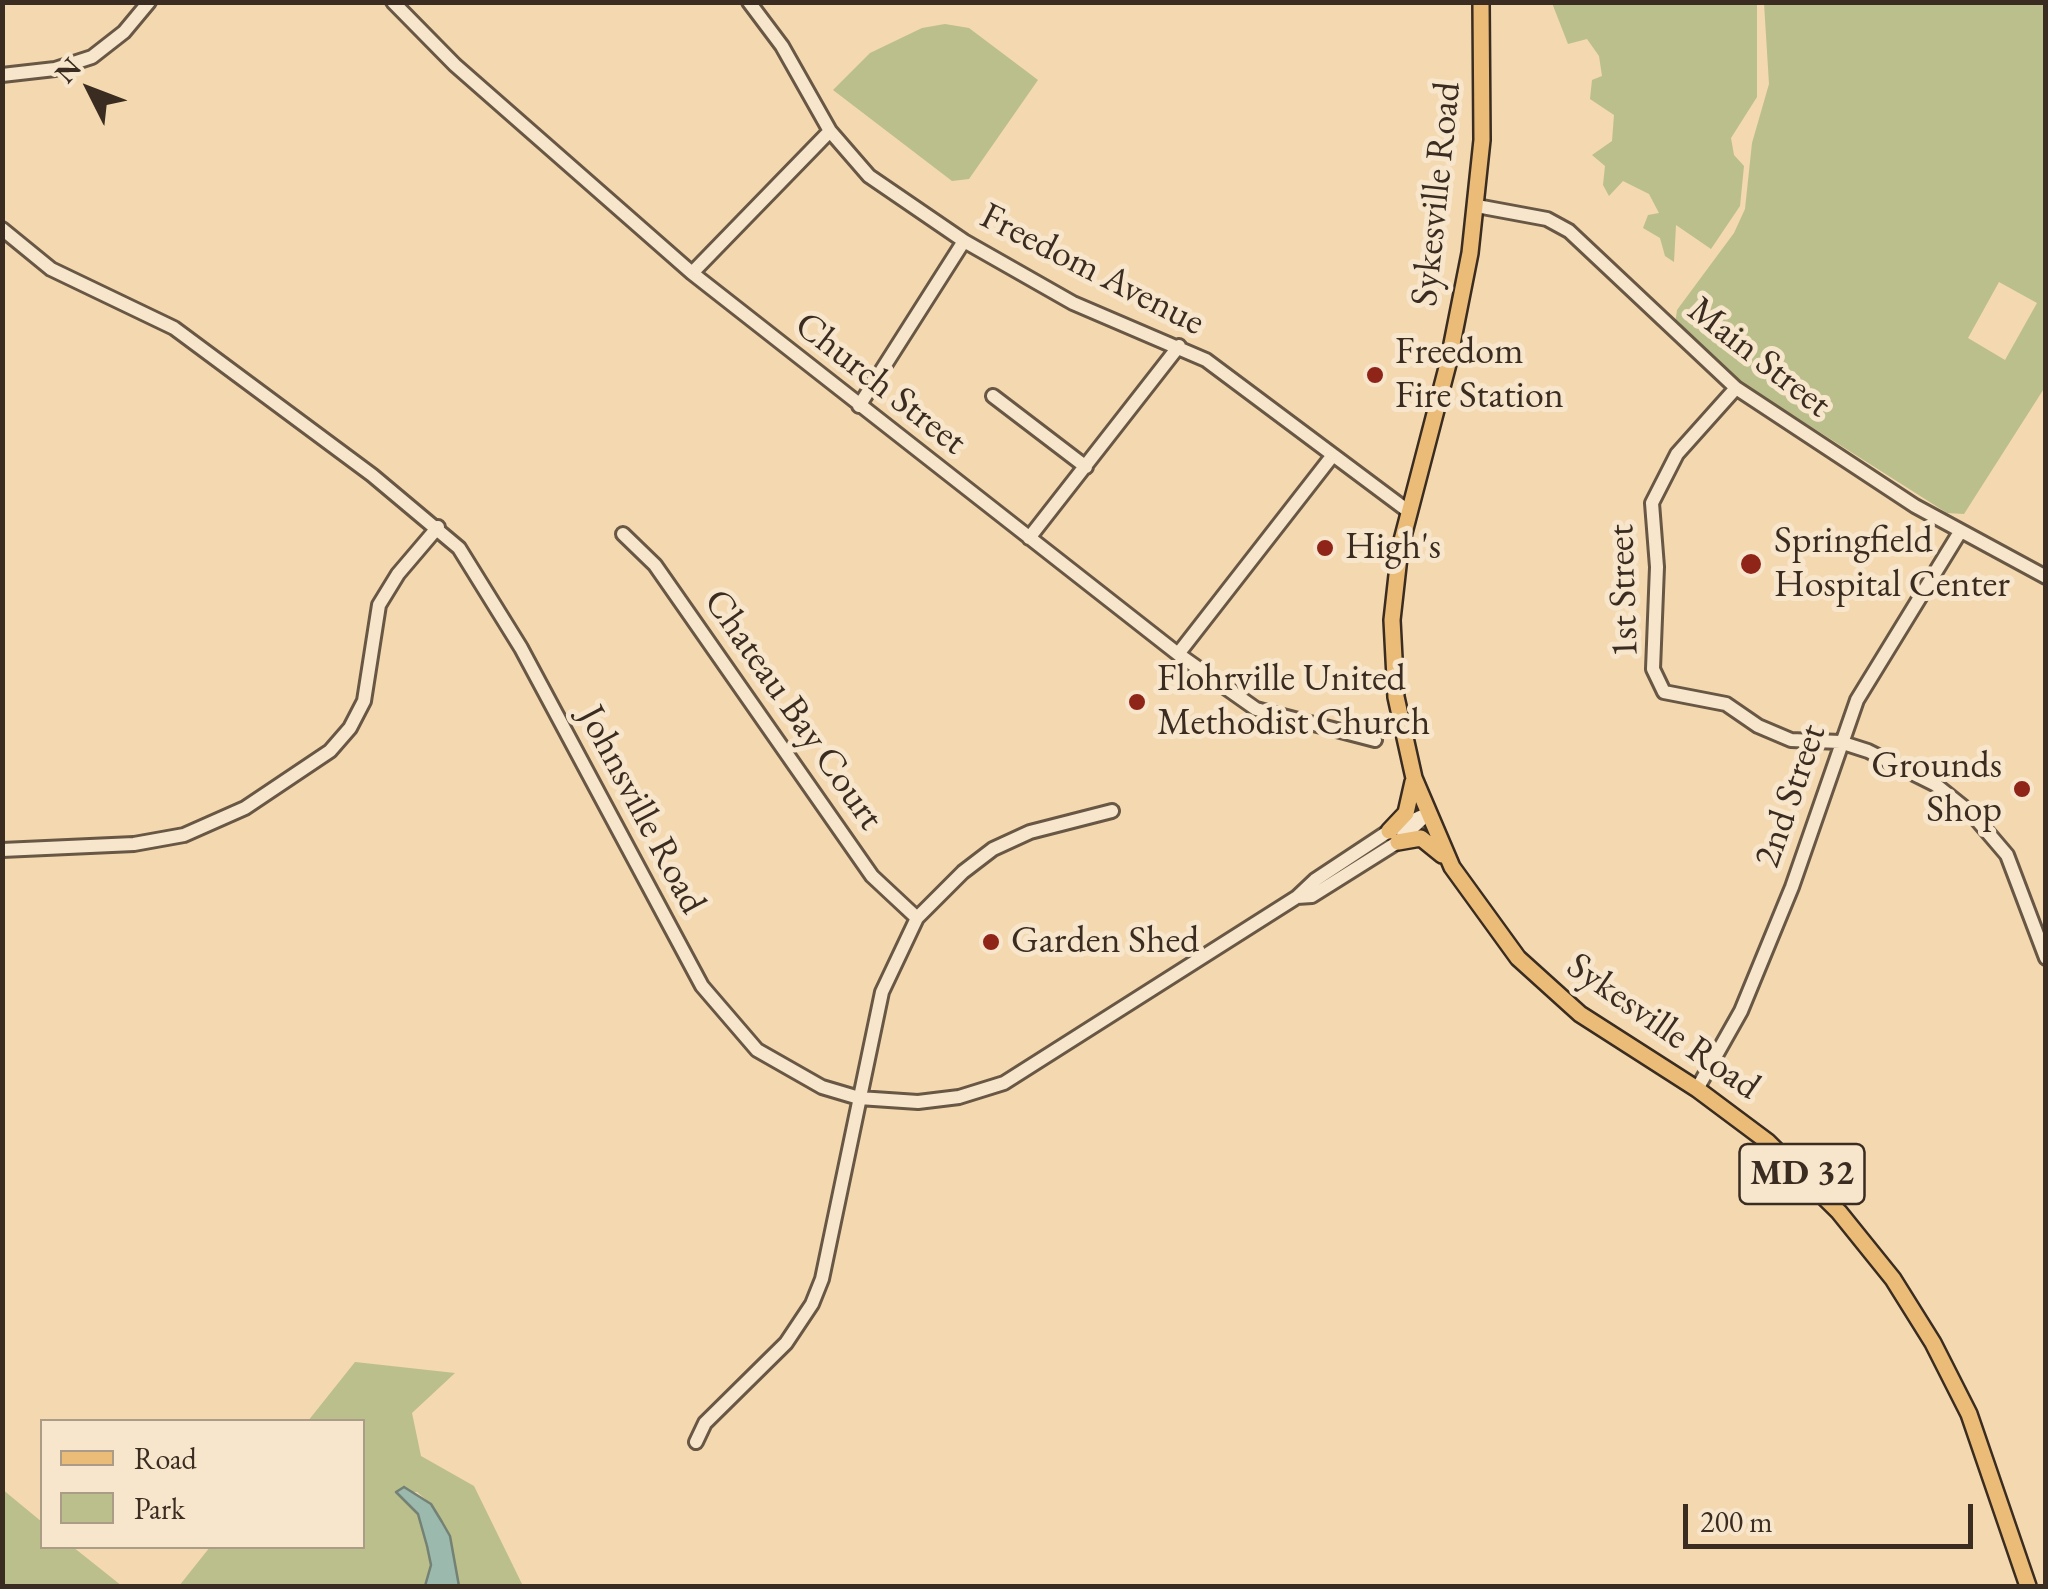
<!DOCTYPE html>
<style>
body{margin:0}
#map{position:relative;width:2048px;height:1589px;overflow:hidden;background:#f3d8b0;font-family:"EB Garamond",serif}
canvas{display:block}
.frame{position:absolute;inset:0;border:5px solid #3a2c20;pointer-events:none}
.legend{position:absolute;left:40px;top:1419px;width:325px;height:130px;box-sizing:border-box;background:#f7e6cc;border:2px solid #ab9c87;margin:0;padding:12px 18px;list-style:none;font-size:30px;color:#3a2c20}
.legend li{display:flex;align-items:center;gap:20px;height:50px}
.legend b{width:50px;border:2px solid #ab9c87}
.north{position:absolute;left:40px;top:40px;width:100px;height:100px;-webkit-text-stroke:8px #f7e6cc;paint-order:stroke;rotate:312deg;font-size:28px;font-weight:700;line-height:40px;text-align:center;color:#3a2c20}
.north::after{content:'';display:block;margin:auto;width:35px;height:45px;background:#3a2c20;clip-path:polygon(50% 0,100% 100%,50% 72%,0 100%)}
.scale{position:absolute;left:1683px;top:1504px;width:290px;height:45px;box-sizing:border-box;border:5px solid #3a2c20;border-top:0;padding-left:12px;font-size:30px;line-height:35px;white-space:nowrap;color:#3a2c20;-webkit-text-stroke:8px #f7e6cc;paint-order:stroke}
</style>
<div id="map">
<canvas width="2048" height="1589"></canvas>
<div class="frame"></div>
<ul class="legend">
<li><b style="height:12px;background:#eabc78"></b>Road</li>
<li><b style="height:28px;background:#bbbf8b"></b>Park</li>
</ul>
<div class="north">N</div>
<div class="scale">200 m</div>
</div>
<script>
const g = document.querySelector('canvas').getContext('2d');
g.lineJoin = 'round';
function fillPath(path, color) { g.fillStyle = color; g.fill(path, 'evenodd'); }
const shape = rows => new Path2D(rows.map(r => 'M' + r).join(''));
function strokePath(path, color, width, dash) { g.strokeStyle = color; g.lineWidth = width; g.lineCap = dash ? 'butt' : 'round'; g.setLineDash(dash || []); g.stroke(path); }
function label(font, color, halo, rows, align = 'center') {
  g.font = font + ' "EB Garamond",serif'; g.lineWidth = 10; g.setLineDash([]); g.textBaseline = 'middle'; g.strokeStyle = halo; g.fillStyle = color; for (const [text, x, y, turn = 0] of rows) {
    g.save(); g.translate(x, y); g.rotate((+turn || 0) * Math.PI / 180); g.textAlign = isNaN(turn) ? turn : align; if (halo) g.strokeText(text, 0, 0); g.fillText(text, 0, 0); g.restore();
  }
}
fillPath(shape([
 [1552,3,1757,3,1757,97,1731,138,1734,155,1744,166,1740,206,1711,249,1676,225,1674,262,1665,256,1660,238,1643,228,1648,215,1659,213,1649,194,1623,181,1609,196,1603,185,1605,166,1592,155,1612,141,1614,115,1590,99,1592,80,1602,76,1599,56,1587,39,1568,44],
 [1764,3,2045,3,2045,387,1964,514,1947,513,1739,381,1675,324,1677,310,1734,233,1745,209,1752,143,1769,84],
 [1999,282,2037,303,2005,360,1968,338],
 [945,24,969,28,1038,80,969,179,952,181,833,90,870,53,922,28],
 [355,1362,455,1373,412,1413,421,1456,474,1486,523,1586,459,1586,450,1536,431,1504,417,1492,397,1492,418,1514,431,1565,425,1586,179,1586,210,1547,362,1546,362,1422,308,1421],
 [2,1489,42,1522,42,1546,73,1547,122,1586,3,1586]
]), '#bbbf8b');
const water = shape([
 [404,1487,431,1504,442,1522,450,1536,459,1586,425,1586,431,1565,427,1546,418,1514,396,1492,404,1487]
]);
fillPath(water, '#9bb9ad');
strokePath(water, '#748175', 2.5);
const minor = shape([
 [393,2,455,65,692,273,1178,654,1256,709,1375,740],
 [749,2,782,46,830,131,869,176,964,241,1073,303,1206,360,1408,511],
 [2,75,55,69,92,57,124,32,149,2],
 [1477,206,1547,219,1569,231,1736,388,1915,506,2046,577],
 [2,229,51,269,174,328,372,475,459,548,521,648,702,986,757,1050,822,1087,859,1098,918,1102,959,1097,1004,1083,1297,897,1315,880,1389,831,1427,814],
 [692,273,830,131],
 [1736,388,1677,454,1652,503,1657,567,1653,669,1664,692,1726,704,1758,726,1791,740,1840,742,1868,751,1936,785,1972,814,2007,855,2046,958],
 [993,396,1086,467],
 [859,406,964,241],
 [623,534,655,565,872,876,917,918],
 [1029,538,1179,346],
 [1178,654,1333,455],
 [2,850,134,844,184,835,245,808,330,751,350,728,364,701,379,605,398,574,438,527],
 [1297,897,1312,896,1398,842,1424,817],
 [1697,1089,1741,1011,1792,887,1857,700,1960,532],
 [696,1442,705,1423,786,1343,812,1304,822,1279,882,992,917,918,963,872,993,849,1030,832,1112,811]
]);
const major = shape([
 [1481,2,1482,140,1470,253,1448,364,1400,548,1392,620,1396,697,1414,778,1452,867,1518,958,1580,1014,1697,1089,1768,1142,1839,1212,1893,1279,1933,1343,1969,1414,2028,1586],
 [1389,831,1406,813,1413,782],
 [1398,842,1421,838,1442,855]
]);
strokePath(minor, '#685744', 18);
strokePath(major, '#3a2c20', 20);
strokePath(minor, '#f7e6cc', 12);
strokePath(major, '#eabc78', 15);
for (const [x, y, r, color] of [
 [1375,375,10,"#8f2418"],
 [1325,548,10,"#8f2418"],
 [1751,564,12,"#8f2418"],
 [1137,702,10,"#8f2418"],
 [2022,789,10,"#8f2418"],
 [991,942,10,"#8f2418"]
]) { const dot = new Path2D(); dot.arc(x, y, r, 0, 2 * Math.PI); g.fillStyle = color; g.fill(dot); strokePath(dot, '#f7e6cc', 4); }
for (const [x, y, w] of [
 [1802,1174,125]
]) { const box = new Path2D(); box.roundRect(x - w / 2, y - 30, w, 60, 8); g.fillStyle = '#f7e6cc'; g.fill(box); strokePath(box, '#3a2c20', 2.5); }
label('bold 35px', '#3a2c20', null, [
 ["MD 32",1802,1174]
]);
label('38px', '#3a2c20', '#f7e6cc', [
 ["Sykesville Road",1437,194,-84],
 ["Freedom Avenue",1092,270,27],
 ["Main Street",1759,358,38],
 ["Church Street",880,384,38],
 ["1st Street",1624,591,-92],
 ["Chateau Bay Court",793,710,55],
 ["2nd Street",1791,796,-71],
 ["Johnsville Road",641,810,62],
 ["Sykesville Road",1663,1027,35]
]);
label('38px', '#3a2c20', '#f7e6cc', [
 ["Freedom",1395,353],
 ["Fire Station",1395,397],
 ["Springfield",1774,542],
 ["Hospital Center",1774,586],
 ["High's",1345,548],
 ["Flohrville United",1157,680],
 ["Methodist Church",1157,724],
 ["Grounds",2002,767,"right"],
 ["Shop",2002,811,"right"],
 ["Garden Shed",1011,942]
], 'left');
</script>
